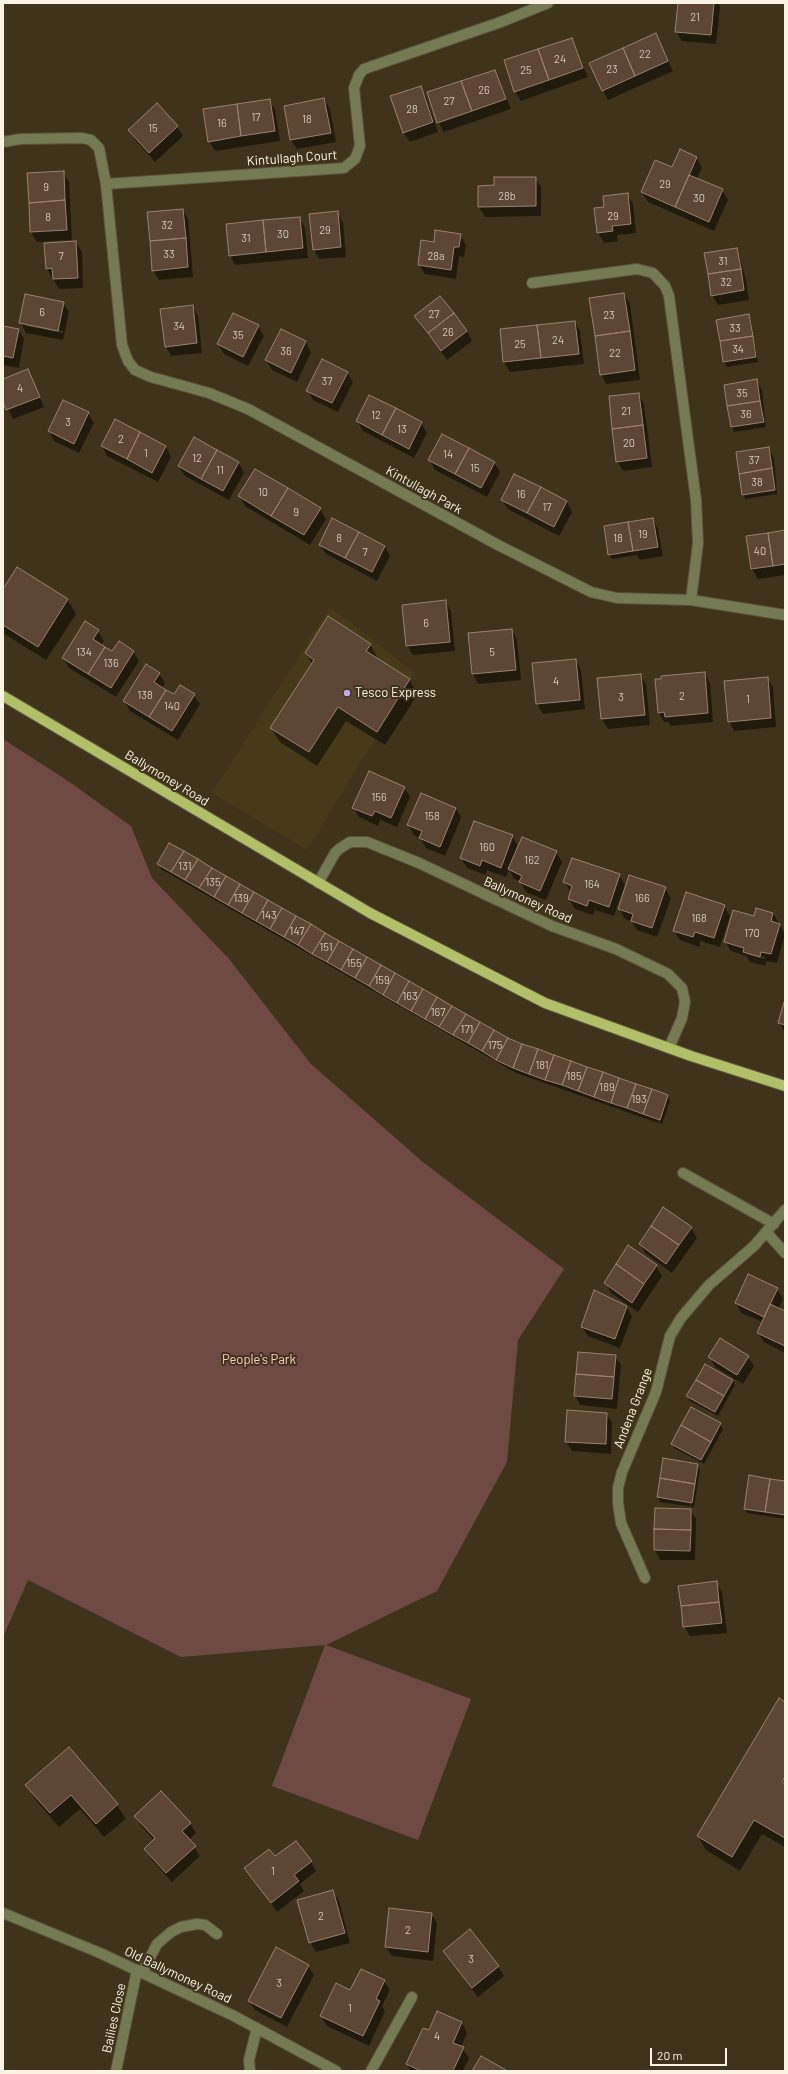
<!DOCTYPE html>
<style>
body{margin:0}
#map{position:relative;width:788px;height:2074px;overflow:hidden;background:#3f341b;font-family:Barlow,sans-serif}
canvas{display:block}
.frame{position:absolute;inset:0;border:4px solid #fbf4e5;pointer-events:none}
.scale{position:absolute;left:650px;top:2048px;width:77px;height:18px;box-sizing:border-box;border:2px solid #fbf4e5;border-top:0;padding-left:5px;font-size:12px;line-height:14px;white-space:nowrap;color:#fbf4e5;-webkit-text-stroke:3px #3f341b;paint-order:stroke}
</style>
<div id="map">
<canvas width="788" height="2074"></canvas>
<div class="frame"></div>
<div class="scale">20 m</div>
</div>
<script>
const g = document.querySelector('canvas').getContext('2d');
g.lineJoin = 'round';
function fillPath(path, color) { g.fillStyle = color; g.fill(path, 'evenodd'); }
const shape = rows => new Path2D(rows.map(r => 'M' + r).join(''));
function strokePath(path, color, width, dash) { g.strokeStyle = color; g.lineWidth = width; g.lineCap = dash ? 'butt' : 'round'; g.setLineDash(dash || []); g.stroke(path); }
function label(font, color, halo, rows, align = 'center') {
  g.font = font + ' Barlow,sans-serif'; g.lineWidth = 4; g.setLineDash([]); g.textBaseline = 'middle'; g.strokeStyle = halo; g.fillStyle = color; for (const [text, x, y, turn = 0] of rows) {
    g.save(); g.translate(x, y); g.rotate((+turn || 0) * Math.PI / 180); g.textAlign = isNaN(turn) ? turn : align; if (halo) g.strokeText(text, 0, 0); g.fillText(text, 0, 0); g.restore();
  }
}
fillPath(shape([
 [330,607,415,673,307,850,212,793]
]), '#473a19');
fillPath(shape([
 [3,739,68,781,131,826,152,878,229,959,311,1064,424,1163,564,1269,518,1340,507,1462,437,1591,326,1645,471,1699,418,1840,272,1786,325,1645,181,1657,28,1580,3,1637]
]), '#6f4a45');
fillPath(shape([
 [679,3,718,3,720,7,716,44,682,41,676,32],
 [655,34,673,71,608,100,603,90],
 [571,40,588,77,521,101,515,91],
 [495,71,511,109,444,132,438,122],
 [420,87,426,97,438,132,410,142,404,133,391,97],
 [324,99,330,109,336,142,297,149,291,140],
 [269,100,275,109,280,141,215,151,209,141],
 [177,126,183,136,155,162,135,140,129,130],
 [697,158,702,168,697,179,722,190,728,200,714,231,648,202,642,192,672,168],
 [63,172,69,182,72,240,37,242,31,232,28,174],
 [535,178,541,187,541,216,485,217,479,207,479,187,495,186],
 [627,194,633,204,636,233,617,235,618,241,604,243,598,233,605,207],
 [183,210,188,219,193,277,159,280,153,270],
 [337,212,343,222,346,257,319,259,314,250],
 [299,218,305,228,308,258,235,265,230,255],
 [460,235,466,245,464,257,459,256,456,279,425,274,419,265,434,243],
 [76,242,82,252,83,288,59,289,47,269],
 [737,249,746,280,749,300,718,305,712,295],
 [624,294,630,304,640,380,606,384,601,374],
 [63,302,69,312,63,340,26,333,21,323],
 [26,324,63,331,63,333,26,326],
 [192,306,198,316,202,353,171,356,166,346],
 [749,316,751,320,758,362,727,367,724,362,717,321],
 [418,320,467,331,472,341,447,360],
 [575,322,580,331,584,364,510,372,504,362,501,330],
 [258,326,264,336,248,366,224,354,218,344],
 [3,327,19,330,24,339,19,368,3,365],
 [281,330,306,342,311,352,297,382,272,370,266,360],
 [28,370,44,407,13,419,3,400,3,380],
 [347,372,353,382,338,412,313,400,308,391],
 [756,380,762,390,766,427,734,432,732,427,725,386],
 [638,394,644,404,652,467,623,471,617,461],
 [64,401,88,413,94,423,79,453,54,441,49,431],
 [357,421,421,423,427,433,414,458,363,431],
 [194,439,239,463,244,473,229,500,185,476,179,466],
 [102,446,166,447,171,457,158,482,107,456],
 [768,448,774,458,777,494,746,499,743,495],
 [430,460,494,462,500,472,487,497,435,470],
 [515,475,567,502,572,512,559,536,508,509,502,500],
 [240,496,320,509,326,519,310,545,245,506],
 [653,519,658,529,663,556,640,560,637,555,612,559,609,554],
 [785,531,785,575,758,579,752,569,747,537],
 [320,545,385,546,390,556,377,581,326,554],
 [3,591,67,599,76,614,46,660,3,633],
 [446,602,451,611,455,651,413,655,407,645],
 [512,630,517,640,521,680,478,684,473,674],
 [98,631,104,641,101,645,113,653,133,651,139,661,116,697,69,668,63,658],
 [370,644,378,659,409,680,418,694,385,745,346,721,317,766,280,742,271,728,312,664,306,653],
 [576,660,581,670,585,709,543,714,537,704],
 [704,673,710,683,713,722,671,726,669,722,664,722,659,713,662,680],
 [159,674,165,683,162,688,174,696,194,695,200,704,178,740,130,711,124,701],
 [641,675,646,685,650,725,608,729,602,719,598,679],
 [767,678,773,687,776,727,734,731,729,721],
 [404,787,410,797,397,827,380,820,378,826,359,817,354,808],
 [456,808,461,818,445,856,426,848,420,838,414,835,408,825],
 [512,836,518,847,556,852,562,862,546,900,526,892,520,881,514,879,509,869,506,877,487,870,485,875,467,868,461,858],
 [159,864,508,1039,668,1096,670,1101,662,1124,659,1123,668,1098,666,1098,658,1123,516,1073,161,869],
 [619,875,625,885,614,916,595,910,593,915,575,909,569,899,570,892,565,882],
 [665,888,671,898,657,937,637,930,632,921,625,919,619,909],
 [724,906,730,916,720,947,700,941,699,947,680,940,674,931],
 [773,913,785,934,777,963,767,961,765,966,750,962,746,956,731,951,725,942,755,917],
 [747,952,765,957,764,959,747,954],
 [785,1002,785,1033,779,1022],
 [691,1228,697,1238,672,1273,646,1254,640,1244],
 [628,1247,656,1266,662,1276,638,1312,611,1293,606,1283],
 [777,1289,783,1299,778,1309,785,1312,785,1353,764,1342,758,1333,763,1322,741,1313,736,1303],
 [626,1306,632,1316,620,1348,588,1336,582,1327],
 [615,1356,621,1365,617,1409,580,1405,575,1395],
 [710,1357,748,1357,754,1366,743,1384,715,1367],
 [733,1380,735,1385,718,1416,690,1401,687,1396],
 [607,1414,612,1423,611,1454,572,1451,566,1442],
 [720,1424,723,1429,704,1464,674,1448,672,1444],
 [664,1459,697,1465,700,1470,694,1507,660,1502,658,1497],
 [785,1482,785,1519,747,1513,745,1508],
 [691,1510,696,1519,695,1560,660,1560,655,1550],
 [716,1583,722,1592,727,1633,690,1636,684,1627],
 [785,1703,785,1847,762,1834,740,1871,706,1850,698,1836],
 [69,1749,117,1805,126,1819,104,1837,80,1809,59,1827,35,1799,27,1785],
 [161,1792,190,1824,196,1833,189,1840,200,1856,172,1882,151,1859,145,1849,154,1840,141,1826,135,1816],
 [275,1858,311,1862,316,1871,300,1884,304,1891,277,1912,246,1868],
 [333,1892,339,1901,350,1943,316,1952,310,1942],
 [431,1914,437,1923,433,1961,392,1956,386,1947],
 [444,1952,498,1966,504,1976,478,1997],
 [308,1966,314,1975,287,2027,255,2010,249,2001],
 [384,1981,390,1990,382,2006,385,2011,369,2046,327,2026,321,2016],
 [438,2013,462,2023,467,2033,461,2047,469,2058,463,2071,411,2071,407,2064,429,2032]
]), '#0007');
const building = shape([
 [678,3,714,3,711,35,675,32,678,3],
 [656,33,668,61,635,76,623,48,656,33],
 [572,38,583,68,549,80,538,49,572,38],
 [623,48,635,76,602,91,589,63,623,48],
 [538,49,549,80,514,92,504,60,538,49],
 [495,70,506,99,472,111,461,81,495,70],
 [461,81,472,111,437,123,427,92,461,81],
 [421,86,433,122,403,133,390,96,421,86],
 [324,98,331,133,290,140,284,106,324,98],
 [270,99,275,131,241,136,237,104,270,99],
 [157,103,178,126,149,153,128,130,157,103],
 [237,104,241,136,208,142,203,109,237,104],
 [680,149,697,157,675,207,641,192,655,160,672,167,680,149],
 [64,171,65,200,29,203,27,173,64,171],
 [689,175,723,189,709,222,675,207,689,175],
 [494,177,536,177,536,206,478,207,478,186,494,185,494,177],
 [628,193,631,224,612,226,613,231,597,233,594,208,604,207,603,196,628,193],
 [65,200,67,230,30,232,29,203,65,200],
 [183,209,186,238,150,241,147,212,183,209],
 [338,211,341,247,313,250,309,214,338,211],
 [300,217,303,248,266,252,263,220,300,217],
 [263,220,266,252,229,256,226,224,263,220],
 [435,230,461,234,459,247,454,247,451,270,418,265,421,240,434,242,435,230],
 [186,238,188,267,152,271,150,241,186,238],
 [76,241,78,278,53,279,52,268,46,269,44,243,76,241],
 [737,248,741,269,708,274,704,253,737,248],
 [741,269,744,290,711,296,708,274,741,269],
 [624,293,630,331,595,336,589,298,624,293],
 [25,294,64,302,58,331,19,323,25,294],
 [440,296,454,313,428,333,414,316,440,296],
 [193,305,197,343,165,347,160,309,193,305],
 [233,313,259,325,243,357,217,344,233,313],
 [454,313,467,331,441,351,428,333,454,313],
 [749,314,753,336,720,341,716,320,749,314],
 [575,321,579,354,541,358,537,325,575,321],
 [537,325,541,358,503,362,500,329,537,325],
 [3,326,19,329,13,358,3,356,3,326],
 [281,329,306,341,291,373,265,360,281,329],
 [630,331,635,370,600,375,595,336,630,331],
 [753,336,756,357,723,362,720,341,753,336],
 [322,359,348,372,332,403,306,391,322,359],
 [28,369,40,397,6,410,3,402,3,379,28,369],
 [757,379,760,401,727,406,724,385,757,379],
 [639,393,643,425,612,429,609,396,639,393],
 [369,395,396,408,382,435,356,421,369,395],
 [63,400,89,412,74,444,48,431,63,400],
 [760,401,764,422,731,427,727,406,760,401],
 [396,408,422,422,409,449,382,435,396,408],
 [115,419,140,432,127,459,101,446,115,419],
 [643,425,647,458,616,462,612,429,643,425],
 [140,432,166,446,152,473,127,459,140,432],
 [442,434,469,448,455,474,428,460,442,434],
 [194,437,217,450,201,479,178,466,194,437],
 [769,447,772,468,739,474,736,452,769,447],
 [469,448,495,462,481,488,455,474,469,448],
 [217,450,239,462,223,491,201,479,217,450],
 [772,468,775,490,742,495,739,474,772,468],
 [255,469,288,488,271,516,238,496,255,469],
 [514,474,541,487,527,513,501,500,514,474],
 [541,487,567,501,554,527,527,513,541,487],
 [288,488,321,508,304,535,271,516,288,488],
 [332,518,359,532,345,558,319,545,332,518],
 [653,518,658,547,633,551,628,522,653,518],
 [628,522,633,551,608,555,604,526,628,522],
 [785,530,785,564,773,566,768,533,785,530],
 [359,532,385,546,372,572,345,558,359,532],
 [768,533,773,566,751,569,746,536,768,533],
 [17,567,68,599,38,647,3,625,3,589,17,567],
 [446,600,450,642,406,646,402,605,446,600],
 [328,616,371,644,366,651,410,679,377,732,338,707,309,752,270,728,314,660,305,653,328,616],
 [85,621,99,630,93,639,105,647,88,674,62,658,85,621],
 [512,629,516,670,472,674,468,633,512,629],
 [119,641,134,651,111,688,88,674,105,647,112,651,119,641],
 [576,659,580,700,536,704,532,663,576,659],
 [146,664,160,673,154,682,166,690,149,717,123,701,146,664],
 [705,672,708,713,665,717,664,712,658,713,655,679,661,679,661,676,705,672],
 [641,674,645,715,601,719,597,678,641,674],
 [768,677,771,718,728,722,724,681,768,677],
 [180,685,195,694,172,731,149,717,166,690,174,694,180,685],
 [369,771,405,787,391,818,375,811,372,816,352,808,369,771],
 [421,793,456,808,440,847,419,838,422,831,407,825,421,793],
 [474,821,513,835,501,868,482,860,480,866,460,858,474,821],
 [522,837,557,851,540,891,519,882,522,876,508,869,522,837],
 [169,843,184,851,171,872,157,864,169,843],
 [184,851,198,859,185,880,171,872,184,851],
 [572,858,620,874,609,907,589,900,587,906,568,899,572,886,563,882,572,858],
 [198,859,212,868,199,888,185,880,198,859],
 [212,868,226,876,214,897,199,888,212,868],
 [629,875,666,887,652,928,631,921,633,914,618,909,629,875],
 [226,876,240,884,228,905,214,897,226,876],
 [240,884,254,892,242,913,228,905,240,884],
 [254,892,268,900,256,921,242,913,254,892],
 [686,892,725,905,714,938,695,932,693,937,673,931,686,892],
 [268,900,282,908,270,929,256,921,268,900],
 [282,908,296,916,284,937,270,929,282,908],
 [756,908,773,913,771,921,780,924,771,954,761,952,760,957,743,952,744,948,724,942,733,910,754,916,756,908],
 [296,916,311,924,298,945,284,937,296,916],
 [311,924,325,933,312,954,298,945,311,924],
 [325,933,339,941,327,962,312,954,325,933],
 [339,941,353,949,341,970,327,962,339,941],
 [353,949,367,957,355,978,341,970,353,949],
 [367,957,381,965,369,986,355,978,367,957],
 [381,965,395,973,383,995,369,986,381,965],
 [395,973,409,981,397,1003,383,995,395,973],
 [409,981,423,989,411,1011,397,1003,409,981],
 [423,989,437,997,425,1019,411,1011,423,989],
 [437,997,452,1006,439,1027,425,1019,437,997],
 [785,999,785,1025,778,1023,785,999],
 [452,1006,466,1014,453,1035,439,1027,452,1006],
 [466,1014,480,1022,468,1043,453,1035,466,1014],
 [480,1022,494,1030,482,1051,468,1043,480,1022],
 [494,1030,508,1038,496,1060,482,1051,494,1030],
 [508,1038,522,1044,513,1068,496,1060,508,1038],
 [522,1044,538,1049,529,1074,513,1068,522,1044],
 [538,1049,554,1055,545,1080,529,1074,538,1049],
 [554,1055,571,1061,562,1085,545,1080,554,1055],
 [571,1061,587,1067,578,1091,562,1085,571,1061],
 [587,1067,603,1072,594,1097,578,1091,587,1067],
 [603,1072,619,1078,611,1103,594,1097,603,1072],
 [619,1078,636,1084,627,1108,611,1103,619,1078],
 [636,1084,652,1089,643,1114,627,1108,636,1084],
 [652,1089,668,1095,660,1120,643,1114,652,1089],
 [663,1207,692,1227,679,1245,651,1226,663,1207],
 [651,1226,679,1245,666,1264,639,1244,651,1226],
 [628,1245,657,1265,644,1284,616,1264,628,1245],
 [616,1264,644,1284,632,1303,604,1283,616,1264],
 [748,1274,778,1288,764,1317,735,1303,748,1274],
 [594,1290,627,1306,615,1339,581,1327,594,1290],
 [770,1304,785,1311,785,1346,757,1333,770,1304],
 [720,1338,749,1356,737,1375,708,1357,720,1338],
 [578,1352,616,1355,614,1377,576,1374,578,1352],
 [705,1364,733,1380,724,1396,696,1380,705,1364],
 [576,1374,614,1377,612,1399,574,1396,576,1374],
 [696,1380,724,1396,715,1412,686,1396,696,1380],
 [691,1407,721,1423,711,1442,681,1425,691,1407],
 [567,1410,607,1413,606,1444,565,1442,567,1410],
 [681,1425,711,1442,701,1460,671,1444,681,1425],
 [663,1458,698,1464,695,1484,660,1478,663,1458],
 [749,1475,770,1479,765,1512,744,1509,749,1475],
 [660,1478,695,1484,692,1503,657,1497,660,1478],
 [770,1479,785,1481,785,1515,765,1512,770,1479],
 [655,1508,691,1509,691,1530,654,1529,655,1508],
 [654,1529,691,1530,690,1551,654,1550,654,1529],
 [717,1581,719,1602,681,1606,678,1586,717,1581],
 [719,1602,722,1623,683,1627,681,1606,719,1602],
 [779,1698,785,1702,785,1777,782,1782,785,1784,785,1838,754,1820,732,1857,697,1836,779,1698],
 [69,1747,118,1804,96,1824,71,1795,50,1813,25,1785,69,1747],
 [161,1791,191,1823,182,1831,196,1846,166,1873,144,1849,155,1838,134,1816,161,1791],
 [296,1841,312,1861,294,1875,299,1881,271,1903,244,1868,269,1849,275,1856,296,1841],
 [333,1890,345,1933,309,1943,297,1900,333,1890],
 [389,1908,432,1913,428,1952,385,1947,389,1908],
 [470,1929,499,1966,472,1988,443,1951,470,1929],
 [276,1947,309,1965,281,2018,248,2001,276,1947],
 [361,1969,385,1980,376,1999,380,2001,363,2036,320,2016,336,1983,350,1990,361,1969],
 [437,2011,462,2022,453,2043,464,2047,453,2071,421,2071,406,2064,423,2028,429,2030,437,2011],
 [481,2056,506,2070,505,2071,472,2071,481,2056]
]);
fillPath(building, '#5e4635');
strokePath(building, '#9b816f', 1);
const minor = shape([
 [3,142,21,139,82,138,91,140,99,148,106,184,122,345,128,361,135,370,151,377,209,393,248,409,498,545,591,592,617,598,691,600,785,615],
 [106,184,344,168,355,159,360,146,354,88,359,75,364,69,501,22,548,3],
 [532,283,637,269,653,273,665,286,669,296,696,500,698,543,691,600],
 [318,883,335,853,339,849,350,842,367,842,419,863,552,926,616,949,668,974,682,988,685,1002,682,1018,669,1048],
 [683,1173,774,1224],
 [767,1233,785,1253],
 [645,1578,621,1523,618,1503,618,1488,622,1472,656,1392,670,1336,681,1318,709,1285,754,1246,785,1210],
 [3,1913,100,1953,234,2016,336,2071],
 [142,1973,157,1944,171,1932,181,1927,197,1924,205,1925,217,1934],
 [116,2071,137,1970],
 [250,2071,249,2060,257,2028],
 [371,2071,412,1997]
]);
const major = shape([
 [3,696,370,913,545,1003,691,1056,785,1086]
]);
strokePath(minor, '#5d533b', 12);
strokePath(major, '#5d533b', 12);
strokePath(minor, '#747b53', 10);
strokePath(major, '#b1bf69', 10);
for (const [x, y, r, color] of [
 [347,693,4,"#c2a8f3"]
]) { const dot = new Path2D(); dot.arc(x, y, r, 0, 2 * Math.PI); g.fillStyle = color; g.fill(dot); strokePath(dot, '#3f341b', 1.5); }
label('11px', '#d4c8b9', null, [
 ["21",695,17],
 ["22",645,54],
 ["24",560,59],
 ["23",612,69],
 ["25",526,70],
 ["26",484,90],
 ["27",449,101],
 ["28",412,109],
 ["17",256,117],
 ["18",307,119],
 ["16",222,123],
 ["15",153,128],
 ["29",665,184],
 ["9",46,187],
 ["28b",507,196],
 ["30",699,198],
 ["29",613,216],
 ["8",48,217],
 ["32",167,225],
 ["29",325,230],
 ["30",283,234],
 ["31",246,238],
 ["33",169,254],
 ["7",61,256],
 ["28a",436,256],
 ["31",723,261],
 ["32",726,282],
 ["6",42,312],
 ["27",434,314],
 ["23",609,315],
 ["34",179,326],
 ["33",735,328],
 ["26",448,332],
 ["35",238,335],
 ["24",558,340],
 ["25",520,344],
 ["34",738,349],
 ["36",286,351],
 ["22",615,353],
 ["37",327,381],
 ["4",20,388],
 ["35",742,393],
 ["21",626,411],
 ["36",746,414],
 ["12",376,415],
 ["3",68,422],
 ["13",402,429],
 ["2",121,439],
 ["20",629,443],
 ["1",146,453],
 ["14",448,454],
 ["12",197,458],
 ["37",754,460],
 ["15",475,468],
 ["11",220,470],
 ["38",757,482],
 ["10",263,492],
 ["16",521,494],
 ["17",547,507],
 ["9",296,512],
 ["19",643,534],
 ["8",339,538],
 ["18",618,538],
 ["40",760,551],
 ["7",365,552],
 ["6",426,623],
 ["134",84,652],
 ["5",492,652],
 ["136",111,663],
 ["4",556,681],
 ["138",145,695],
 ["2",682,696],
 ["3",621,697],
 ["1",748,699],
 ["140",172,706],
 ["156",379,797],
 ["158",432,816],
 ["160",487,847],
 ["162",532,860],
 ["131",185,866],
 ["135",213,882],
 ["164",592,884],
 ["139",241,898],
 ["166",642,898],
 ["143",269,915],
 ["168",699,918],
 ["147",297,931],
 ["170",752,933],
 ["151",326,947],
 ["155",354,963],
 ["159",382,980],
 ["163",410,996],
 ["167",438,1012],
 ["171",467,1029],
 ["175",495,1045],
 ["181",542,1065],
 ["185",574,1076],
 ["189",607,1087],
 ["193",639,1099],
 ["1",273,1871],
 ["2",321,1916],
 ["2",408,1930],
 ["3",471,1959],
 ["3",279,1983],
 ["1",350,2008],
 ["4",437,2036]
]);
label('13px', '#fbf4e5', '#3f341b', [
 ["Kintullagh Court",292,158,-4],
 ["Kintullagh Park",424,490,29],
 ["Ballymoney Road",167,778,31],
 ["Ballymoney Road",528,900,24],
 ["Andena Grange",633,1408,-69],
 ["Old Ballymoney Road",178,1975,25],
 ["Bailies Close",114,2018,-78]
]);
label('13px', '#fbf4e5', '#3f341b', [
 ["Tesco Express",355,693]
], 'left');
label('13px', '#fecac2', '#3f341b', [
 ["People's Park",259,1360]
]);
</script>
